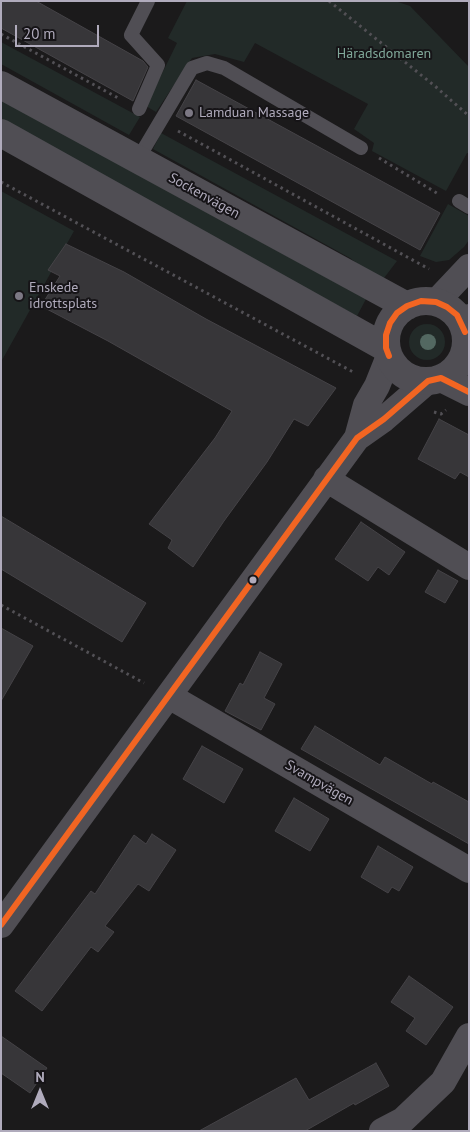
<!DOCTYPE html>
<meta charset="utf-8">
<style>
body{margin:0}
#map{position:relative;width:470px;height:1132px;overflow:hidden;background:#1b1a1b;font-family:"PT Sans",sans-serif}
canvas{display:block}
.frame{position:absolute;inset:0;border:2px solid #b0abbc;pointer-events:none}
.north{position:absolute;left:15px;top:1067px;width:50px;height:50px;-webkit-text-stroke:4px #161417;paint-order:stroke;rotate:0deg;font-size:14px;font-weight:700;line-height:20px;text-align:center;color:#b0abbc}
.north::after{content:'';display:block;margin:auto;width:18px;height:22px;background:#b0abbc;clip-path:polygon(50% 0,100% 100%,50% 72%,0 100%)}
.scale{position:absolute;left:15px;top:25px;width:84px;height:22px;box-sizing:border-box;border:2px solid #b0abbc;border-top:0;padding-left:6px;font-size:15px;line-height:18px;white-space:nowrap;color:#b0abbc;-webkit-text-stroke:4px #161417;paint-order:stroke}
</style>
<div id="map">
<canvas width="470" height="1132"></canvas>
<div class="frame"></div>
<div class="north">N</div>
<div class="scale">20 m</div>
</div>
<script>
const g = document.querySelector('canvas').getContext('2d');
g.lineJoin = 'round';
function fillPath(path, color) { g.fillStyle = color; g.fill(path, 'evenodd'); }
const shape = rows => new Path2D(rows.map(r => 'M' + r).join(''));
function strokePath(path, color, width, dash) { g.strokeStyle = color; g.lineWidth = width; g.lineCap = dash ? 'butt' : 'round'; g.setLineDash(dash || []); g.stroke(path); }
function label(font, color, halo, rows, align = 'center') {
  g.font = font + ' "PT Sans",sans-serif'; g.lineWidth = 4; g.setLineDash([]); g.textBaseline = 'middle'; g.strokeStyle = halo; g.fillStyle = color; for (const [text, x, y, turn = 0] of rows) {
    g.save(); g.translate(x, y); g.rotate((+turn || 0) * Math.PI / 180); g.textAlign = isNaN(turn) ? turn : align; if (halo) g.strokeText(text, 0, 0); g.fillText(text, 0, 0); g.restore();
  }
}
fillPath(shape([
 [187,1,395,1,410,6,469,67,469,153,467,153,446,191,372,151,374,143,354,129,368,104,255,43,244,62,215,54,192,58,156,112,146,106,177,43,168,38],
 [1,42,140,117,129,135,1,64],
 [1,100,366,299,357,316,1,123],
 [161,133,397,261,381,282,350,258,153,149],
 [1,191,74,231,1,362],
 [448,204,469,216,469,240,464,247,449,260,436,262,420,256],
 '409 342a18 18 0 1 1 36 0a18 18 0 1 1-36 0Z'
]), '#222a28');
const building = shape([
 [1,1,36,1,143,61,148,67,133,101,1,28,1,1],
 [196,80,440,213,420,250,176,116,196,80],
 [66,244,124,272,206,319,336,388,308,426,294,419,267,462,224,521,193,567,168,548,172,540,149,524,215,438,232,411,108,341,41,306,60,276,48,270,66,244],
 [439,419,469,435,469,477,460,472,455,479,418,459,439,419],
 [1,516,146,603,122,642,1,569,1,516],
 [361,522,405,552,389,575,378,567,368,581,335,559,361,522],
 [438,570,458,581,445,603,425,592,438,570],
 [1,628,33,646,1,701,1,628],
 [260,652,282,664,264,698,275,704,261,730,225,711,240,683,243,685,260,652],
 [315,726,380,765,385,757,432,784,433,782,469,802,469,844,301,749,315,726],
 [202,746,243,769,224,803,183,779,202,746],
 [294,798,329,819,310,851,275,831,294,798],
 [152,834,176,850,149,891,138,884,105,926,114,932,98,952,91,947,42,1011,15,991,91,891,95,894,134,835,146,844,152,834],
 [378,846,413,867,399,891,392,887,388,893,361,877,378,846],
 [409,976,453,1007,426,1045,406,1031,415,1018,391,1002,409,976],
 [1,1036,47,1068,30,1093,1,1073,1,1036],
 [376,1063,389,1086,355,1105,354,1103,305,1131,199,1131,296,1078,309,1100,376,1063]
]);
fillPath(building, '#373639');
strokePath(building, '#454347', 1);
strokePath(shape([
 [329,1,436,87,469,116],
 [1,34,120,99],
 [178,131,429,269],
 [379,158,440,195],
 [1,182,355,373],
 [434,412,441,414,446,410],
 [1,605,144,683]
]), '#525055', 3, [2.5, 4]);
strokePath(shape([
 [139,109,158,65,131,35,148,1],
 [138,159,192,68,207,63,224,68,361,148],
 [459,201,469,207]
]), '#504e54', 14);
strokePath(shape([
 [436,302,469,267],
 [463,325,469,317],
 [357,438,366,405,377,386,389,356],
 [326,479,469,567],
 [169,696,469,870],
 [1,925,357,438,384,419,428,381],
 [382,1131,403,1120,443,1082,469,1036]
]), '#504e54', 26);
strokePath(shape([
 [1,85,407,306],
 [1,133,386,348],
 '386 341a40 40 0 1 1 80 0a40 40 0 1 1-80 0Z',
 [441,378,469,392]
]), '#504e54', 28);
strokePath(shape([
 [389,356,386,348,386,335,390,323,397,313,407,306,421,301,436,302,447,307,457,315,465,332],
 [1,925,357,438,384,419,428,381,441,378,469,392]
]), '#f26522', 6);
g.fillStyle = '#536861';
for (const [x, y] of [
 [428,342]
]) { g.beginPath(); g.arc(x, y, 8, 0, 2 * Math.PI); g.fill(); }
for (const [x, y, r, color] of [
 [189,113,5,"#7c7884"],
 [19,296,5,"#7c7884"],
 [253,580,4.5,"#b0abbc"]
]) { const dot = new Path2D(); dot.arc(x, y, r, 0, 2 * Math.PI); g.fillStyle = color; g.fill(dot); strokePath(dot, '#161417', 2); }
label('14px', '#81a89a', '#161417', [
 ["Häradsdomaren",384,54]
]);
label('14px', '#b0abbc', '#161417', [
 ["Lamduan Massage",199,113],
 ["Enskede",29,288],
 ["idrottsplats",29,304]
], 'left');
label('14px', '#b0abbc', '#161417', [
 ["Sockenvägen",204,196,29],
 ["Svampvägen",319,783,30]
]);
</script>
